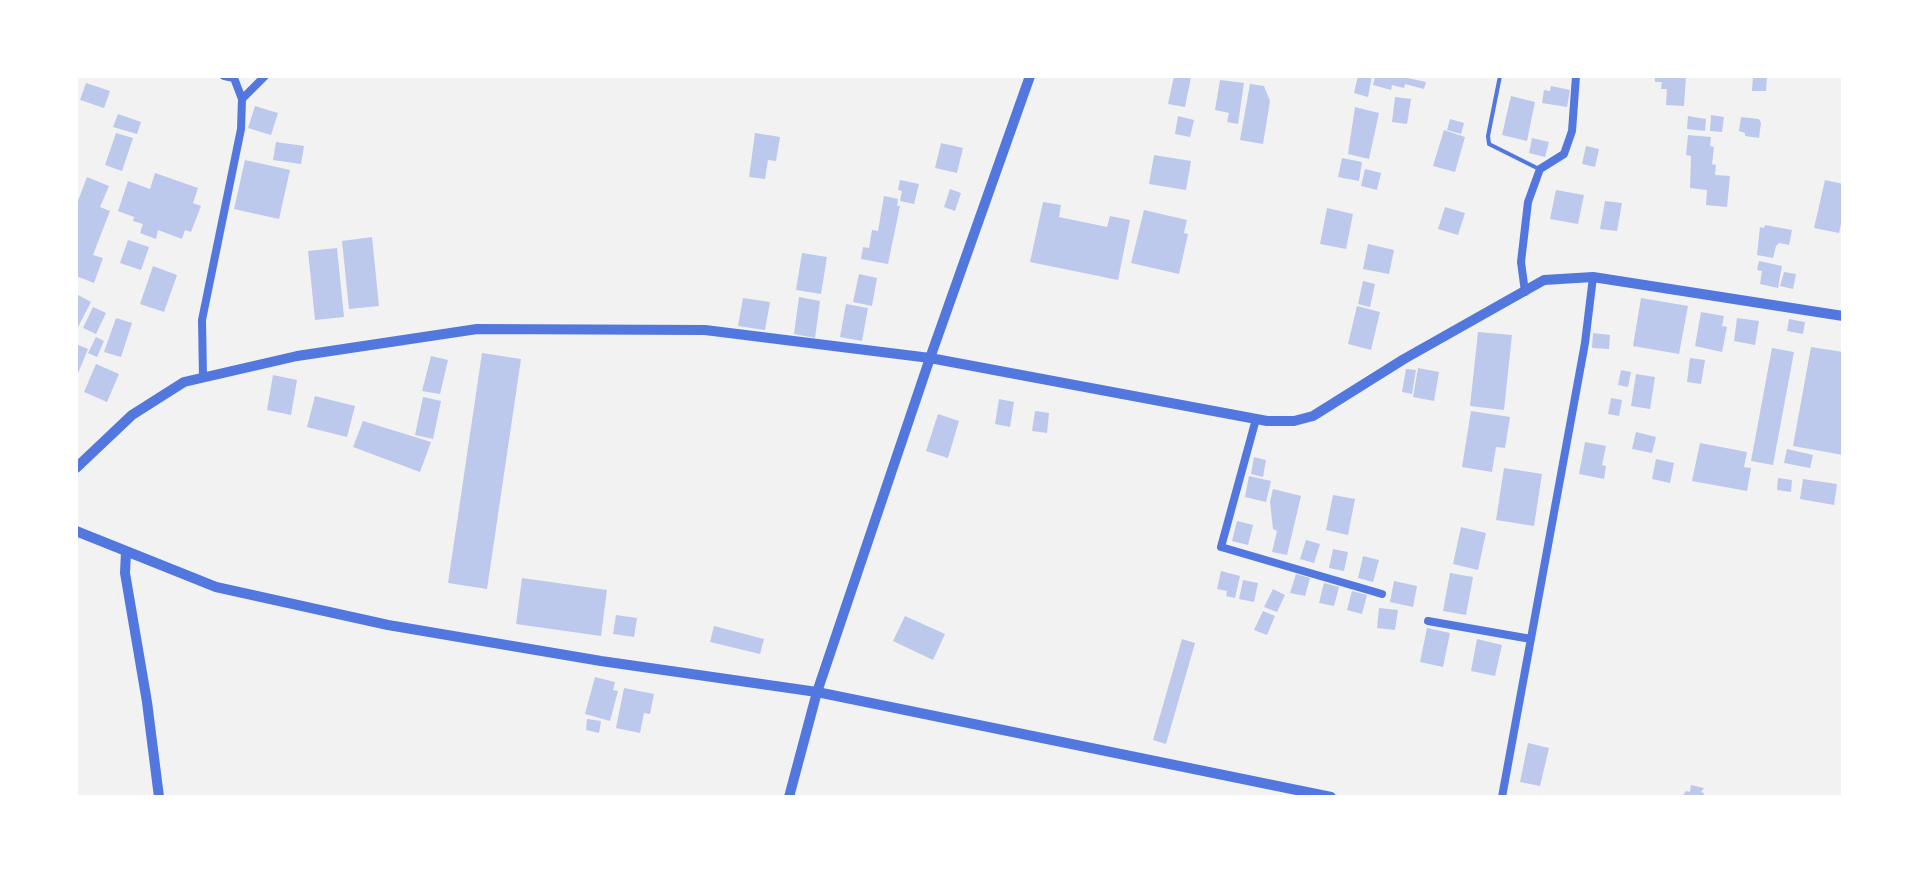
<!DOCTYPE html>
<style>
body{margin:0}
#map{position:relative;width:1919px;height:873px;overflow:hidden;background:#f2f2f2;font-family:"Crimson Pro",serif}
canvas{display:block}
.frame{position:absolute;inset:0;border:78px solid #fff;pointer-events:none}
</style>
<div id="map">
<canvas width="1919" height="873"></canvas>
<div class="frame"></div>
</div>
<script>
const g = document.querySelector('canvas').getContext('2d');
g.lineJoin = 'round';
function fillPath(path, color) { g.fillStyle = color; g.fill(path, 'evenodd'); }
const shape = rows => new Path2D(rows.map(r => 'M' + r).join(''));
function strokePath(path, color, width, dash) { g.strokeStyle = color; g.lineWidth = width; g.lineCap = dash ? 'butt' : 'round'; g.setLineDash(dash || []); g.stroke(path); }
fillPath(shape([
 [1174,76,1191,77,1185,107,1168,104],
 [1358,76,1372,76,1368,97,1354,93],
 [1375,76,1398,76,1426,82,1424,89,1405,84,1404,88,1392,85,1391,90,1373,85],
 [1655,76,1686,76,1684,106,1666,105,1667,89,1661,89,1662,82,1655,82],
 [1753,76,1767,76,1766,91,1752,91],
 [1220,80,1244,83,1238,124,1227,122,1229,113,1215,110],
 [86,83,110,91,104,108,80,100],
 [1250,84,1264,86,1270,101,1263,144,1240,140],
 [1551,86,1570,90,1567,107,1542,103,1544,90,1550,91],
 [1511,96,1535,102,1527,141,1502,135],
 [1395,97,1411,99,1407,124,1392,122],
 [255,106,278,113,271,135,248,128],
 [1355,107,1379,113,1369,159,1348,154],
 [118,114,141,122,137,134,113,127],
 [1711,115,1724,117,1722,132,1710,131],
 [1178,116,1194,120,1190,137,1175,134],
 [1688,116,1706,119,1705,131,1687,129],
 [1741,117,1759,119,1761,123,1759,138,1745,136,1745,133,1739,131],
 [1450,119,1464,123,1461,134,1447,130],
 [1444,130,1465,137,1455,172,1433,166],
 [116,133,133,138,122,171,105,165],
 [755,133,780,137,776,161,768,160,765,179,749,177],
 [1688,135,1711,137,1710,146,1714,147,1712,164,1716,165,1715,175,1730,176,1727,207,1706,205,1707,190,1690,188,1691,156,1686,155],
 [1532,138,1549,142,1545,157,1529,153],
 [276,142,304,146,301,164,273,160],
 [941,143,963,148,957,173,935,168],
 [1586,146,1599,149,1595,167,1582,164],
 [1154,155,1191,161,1186,190,1149,184],
 [1342,158,1362,162,1359,181,1338,177],
 [245,160,290,170,279,219,234,209],
 [1365,169,1381,173,1377,190,1361,186],
 [155,173,198,188,193,203,201,206,191,232,185,230,182,239,158,230,156,239,140,233,143,224,133,221,134,217,118,211,128,181,150,189],
 [87,177,109,186,100,207,110,211,93,255,103,258,94,283,76,276,76,206],
 [900,180,919,184,914,204,900,201,902,191,898,190],
 [1825,180,1843,184,1843,215,1839,233,1814,228],
 [950,189,961,193,955,211,944,207],
 [1556,190,1584,195,1578,224,1550,219],
 [884,196,898,199,897,206,900,206,888,264,861,259,863,247,869,248,872,230,878,231],
 [1605,201,1622,203,1617,231,1600,229],
 [1043,202,1061,205,1059,217,1107,227,1110,216,1130,220,1118,280,1030,262],
 [1445,207,1465,213,1458,235,1438,229],
 [1327,208,1353,214,1346,249,1320,244],
 [1144,210,1187,220,1184,233,1188,234,1179,274,1131,263],
 [1765,225,1792,230,1789,245,1779,243,1776,246,1773,258,1757,255,1760,227,1764,228],
 [372,237,379,306,349,309,342,241],
 [128,240,149,247,141,270,120,263],
 [1368,244,1394,250,1389,274,1363,269],
 [337,248,344,317,315,320,308,251],
 [802,253,827,257,821,294,796,290],
 [1759,261,1782,266,1778,288,1760,284,1762,271,1757,270],
 [153,266,177,275,164,312,140,304],
 [1784,272,1796,274,1793,289,1780,286],
 [859,274,877,278,872,306,853,302],
 [1363,281,1375,284,1370,307,1358,304],
 [78,295,91,302,76,331,76,300],
 [799,297,820,301,815,338,794,334],
 [743,298,770,302,765,330,738,326],
 [1641,298,1688,306,1679,354,1633,346],
 [846,304,868,308,862,341,840,337],
 [1357,306,1380,312,1371,350,1348,344],
 [93,307,106,313,96,334,83,328],
 [1701,312,1724,316,1722,326,1727,327,1722,352,1695,346],
 [116,318,132,323,121,357,104,352],
 [1737,318,1759,321,1755,345,1734,341],
 [1789,319,1805,322,1803,334,1787,331],
 [1478,332,1512,335,1504,410,1470,406],
 [1593,333,1610,335,1609,349,1592,348],
 [96,337,104,341,97,357,88,353],
 [76,344,88,349,76,378],
 [1811,347,1843,352,1843,455,1793,446],
 [1772,348,1794,352,1773,465,1751,461],
 [482,353,521,359,487,589,448,583],
 [431,356,448,360,440,394,422,391],
 [1690,358,1705,360,1701,384,1687,382],
 [96,364,119,374,107,402,84,392],
 [1418,368,1439,372,1434,401,1413,397],
 [1406,369,1416,370,1412,394,1402,392],
 [1621,370,1631,372,1628,387,1618,385],
 [1636,374,1655,377,1650,409,1631,406],
 [273,375,297,380,291,415,267,410],
 [315,396,355,406,347,437,307,427],
 [423,397,441,401,433,439,415,435],
 [1611,398,1622,400,1619,416,1608,414],
 [999,399,1014,402,1010,427,995,424],
 [1035,411,1049,413,1047,433,1032,431],
 [1471,411,1510,417,1505,448,1496,447,1492,472,1462,467],
 [938,414,959,421,948,458,926,451],
 [363,421,431,442,420,472,353,447],
 [1636,432,1656,437,1652,453,1632,449],
 [1585,442,1606,446,1602,465,1606,466,1604,479,1579,474],
 [1700,443,1747,452,1744,467,1751,468,1747,491,1692,481],
 [1787,449,1813,455,1810,468,1784,463],
 [1254,457,1266,460,1263,477,1251,474],
 [1656,459,1674,463,1670,483,1652,479],
 [1504,468,1542,474,1534,526,1496,520],
 [1249,476,1271,481,1266,502,1245,497],
 [1778,478,1792,480,1791,492,1777,490],
 [1803,479,1837,484,1834,505,1800,499],
 [1273,489,1301,496,1287,555,1272,552,1277,531,1273,529,1270,502],
 [1333,495,1355,499,1348,535,1326,530],
 [1237,521,1253,525,1248,545,1232,541],
 [1461,527,1486,533,1478,570,1453,564],
 [1306,540,1320,544,1314,563,1300,559],
 [1333,549,1348,552,1344,571,1329,568],
 [1363,556,1379,560,1373,582,1358,578],
 [1221,571,1240,576,1235,598,1226,596,1227,591,1217,589],
 [1450,573,1473,577,1466,615,1443,611],
 [1296,574,1310,578,1305,596,1290,593],
 [522,578,607,590,601,636,516,624],
 [1243,580,1258,583,1254,602,1239,599],
 [1394,581,1417,586,1413,607,1390,602],
 [1324,583,1339,587,1334,606,1319,603],
 [1273,589,1285,595,1277,612,1264,607],
 [1352,591,1367,595,1362,614,1347,610],
 [1379,608,1398,610,1395,630,1377,628],
 [1263,611,1275,616,1267,635,1254,630],
 [616,615,637,618,634,637,613,634],
 [905,616,945,634,933,660,893,641],
 [714,626,764,639,760,654,710,642],
 [1427,628,1450,633,1443,667,1420,662],
 [1182,639,1195,643,1166,744,1153,740],
 [1477,639,1502,645,1495,676,1471,671],
 [595,677,615,682,613,690,618,691,610,721,585,714],
 [624,688,654,694,650,714,644,713,640,733,616,728],
 [587,719,601,721,599,733,586,730],
 [1528,743,1549,748,1540,786,1520,782],
 [1691,785,1704,788,1701,792,1704,793,1703,797,1682,797,1686,791,1690,792]
]), '#bdc9ec');
strokePath(shape([
 [1500,76,1488,136,1489,144,1539,169]
]), '#5277de', 4);
strokePath(shape([
 [242,99,265,76],
 [1525,292,1521,262,1528,202,1540,169,1564,154,1572,131,1576,76],
 [203,377,202,320,241,129,242,99,234,78,224,76],
 [1256,419,1221,547,1382,594],
 [1428,621,1531,639],
 [1502,797,1585,343,1593,277]
]), '#5277de', 8);
strokePath(shape([
 [76,468,132,415,184,382,297,356,477,329,705,330,930,358,1267,421,1294,421,1313,416,1404,359,1544,280,1593,277,1843,316],
 [76,531,216,587,388,625,601,661,817,692,1331,797],
 [126,552,125,573,147,702,159,797],
 [789,797,817,692,930,358,1030,76]
]), '#5277de', 10);
</script>
